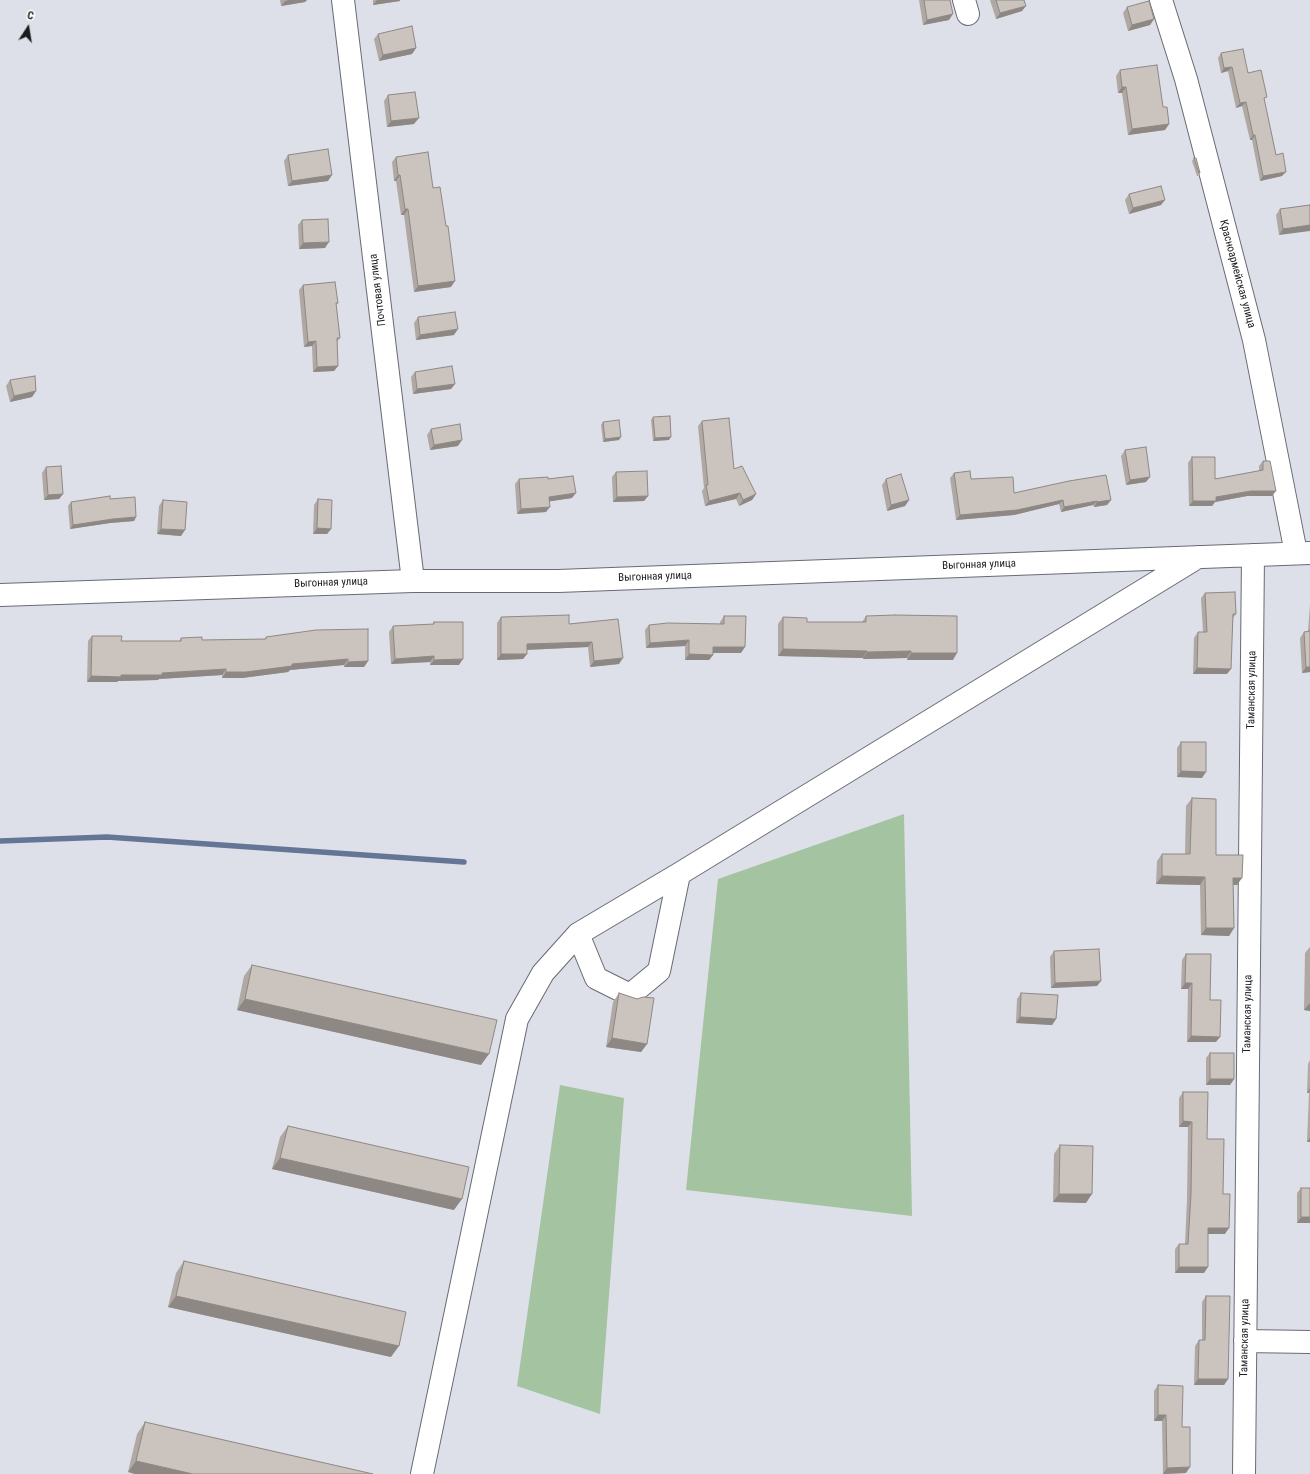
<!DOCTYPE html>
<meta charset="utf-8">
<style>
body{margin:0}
#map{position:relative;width:1310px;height:1474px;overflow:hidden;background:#dde0e9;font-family:"Roboto Condensed",sans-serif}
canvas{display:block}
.north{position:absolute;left:8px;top:8px;width:40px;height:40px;-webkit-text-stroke:3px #fff;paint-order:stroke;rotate:12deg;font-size:11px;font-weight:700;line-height:16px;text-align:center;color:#1b1c20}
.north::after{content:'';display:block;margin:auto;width:14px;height:18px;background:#1b1c20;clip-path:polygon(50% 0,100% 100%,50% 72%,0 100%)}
</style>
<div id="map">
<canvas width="1310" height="1474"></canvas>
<div class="north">С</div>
</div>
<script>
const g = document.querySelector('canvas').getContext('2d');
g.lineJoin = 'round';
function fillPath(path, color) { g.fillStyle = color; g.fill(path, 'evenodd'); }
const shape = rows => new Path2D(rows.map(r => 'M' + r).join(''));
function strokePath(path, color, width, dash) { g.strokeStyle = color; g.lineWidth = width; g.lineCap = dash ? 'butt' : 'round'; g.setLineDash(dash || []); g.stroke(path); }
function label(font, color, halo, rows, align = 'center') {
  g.font = font + ' "Roboto Condensed",sans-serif'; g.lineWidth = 3; g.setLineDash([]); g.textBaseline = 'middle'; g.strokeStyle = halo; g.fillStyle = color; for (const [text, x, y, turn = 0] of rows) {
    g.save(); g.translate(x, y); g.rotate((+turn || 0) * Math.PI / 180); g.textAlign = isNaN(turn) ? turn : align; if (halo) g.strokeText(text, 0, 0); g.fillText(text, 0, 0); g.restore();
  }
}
fillPath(shape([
 [904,814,912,1216,686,1190,718,879],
 [560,1085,624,1098,600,1414,517,1386]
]), '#a4c3a0');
strokePath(shape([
 [0,841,107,837,464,862]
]), '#647695', 5.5);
const minor = shape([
 [343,0,413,581],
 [964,0,968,14],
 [1161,0,1186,79,1254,340,1296,553],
 [0,595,413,581,558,581,1310,553],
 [578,934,596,978,630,995,659,971,679,874],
 [1245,1341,1310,1342],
 [422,1474,517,1019,543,973,578,934,679,874,1198,557],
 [1244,1474,1253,555]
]);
strokePath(minor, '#686b73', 24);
strokePath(minor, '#fff', 22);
fillPath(shape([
 [280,0,307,0,305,2,281,6],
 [373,0,400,0,400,1,373,5],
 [919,0,950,0,949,20,923,25],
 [990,0,1024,0,1022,11,996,19],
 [1127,7,1154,19,1150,25,1128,31,1123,13],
 [378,34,416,48,412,54,379,61,374,39],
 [1221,53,1248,73,1264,101,1276,155,1282,176,1260,181,1252,140,1250,140,1242,106,1236,108,1228,71,1221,73,1218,58],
 [1120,70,1169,124,1165,130,1128,135,1122,93,1118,93,1116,76],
 [388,95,414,124,387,127,384,101],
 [288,155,328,181,288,186,284,161],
 [396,157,433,188,451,287,414,292,404,215,401,215,396,181,394,181,392,162],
 [1194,158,1200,173,1198,176,1197,176,1192,161],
 [1129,194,1161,205,1129,214,1125,200],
 [1310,205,1279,235,1276,215,1280,209],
 [302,220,325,248,299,249,298,225],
 [303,285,338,303,336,305,340,338,337,342,338,366,334,371,313,372,312,346,304,347,299,290],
 [418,317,454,335,416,340,414,323],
 [415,372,455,384,451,389,413,394,411,377],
 [10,380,36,391,32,397,10,402,6,386],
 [653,417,669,440,653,441,651,420],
 [702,421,734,469,756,494,752,500,739,506,736,499,705,506,702,491,704,488,698,426],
 [603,422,619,440,603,442,601,425],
 [431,429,458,446,430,450,427,435],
 [1125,450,1146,482,1126,485,1121,456],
 [1192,457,1215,479,1259,471,1259,466,1263,461,1272,496,1247,496,1215,502,1212,506,1189,506,1188,463],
 [46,467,63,494,59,499,44,500,42,473],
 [616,472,648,496,644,501,613,502,612,477],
 [954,473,971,479,1014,493,1111,500,1107,505,1094,507,1093,505,1061,512,1059,504,1014,515,956,520,950,478],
 [519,479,572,498,549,501,546,512,517,514,515,484],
 [886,479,909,500,905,506,887,511,882,485],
 [110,499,136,517,134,521,110,523,70,529,68,506,71,502],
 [318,499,331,529,327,534,313,534,314,505],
 [163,500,181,536,157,534,159,506],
 [1205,593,1236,614,1233,618,1227,674,1193,674,1194,638,1198,632,1203,632,1201,598],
 [1310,604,1310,672,1302,673,1300,638,1304,632,1308,632],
 [724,616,741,653,713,653,713,655,709,660,685,660,685,646,646,648,645,630,649,625,720,624,720,622],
 [866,616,953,660,907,660,907,658,863,659,863,658,778,656,778,624,783,617,807,622,862,622],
 [501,617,569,624,618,619,619,664,590,667,588,647,527,650,527,654,523,659,497,660,497,623],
 [434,622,459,665,430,665,430,662,391,664,389,632,393,626,433,624],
 [92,636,121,641,179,641,181,638,202,640,265,639,266,637,368,661,364,667,344,667,344,665,290,670,288,672,242,678,222,678,222,675,159,679,158,680,118,681,117,682,87,682,88,641],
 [1181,742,1202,778,1177,777,1177,748],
 [1192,798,1216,855,1237,885,1233,885,1234,928,1229,936,1201,935,1200,885,1156,884,1157,861,1162,854,1185,854,1186,806],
 [1310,947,1310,1011,1304,1010,1305,953],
 [1054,951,1097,986,1051,988,1050,957],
 [1186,954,1210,1000,1216,1042,1187,1042,1188,989,1181,989,1182,960],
 [252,965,481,1065,237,1010,244,976],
 [619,993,637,999,647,1044,641,1052,606,1047,613,1002],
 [1021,993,1056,1019,1052,1025,1016,1023,1017,999],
 [1210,1053,1234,1079,1230,1085,1206,1085,1206,1058],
 [1310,1060,1310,1142,1307,1142,1309,1093,1307,1093,1308,1064],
 [1183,1092,1207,1139,1223,1194,1225,1234,1208,1234,1204,1273,1175,1273,1175,1249,1179,1244,1185,1244,1187,1199,1188,1127,1179,1127,1179,1098],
 [288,1126,454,1210,272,1169,280,1137],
 [1060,1145,1086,1203,1053,1202,1054,1154],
 [1301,1188,1310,1188,1310,1223,1297,1223,1297,1193],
 [184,1261,391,1357,168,1307,176,1273],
 [1206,1296,1228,1379,1224,1385,1194,1385,1195,1346,1199,1340,1202,1340,1202,1302],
 [1158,1385,1186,1473,1163,1474,1162,1421,1154,1421,1154,1391],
 [145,1422,373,1474,135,1474,128,1472,137,1434]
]), '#afa8a3');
fillPath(shape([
 [289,0,307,0,305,2,281,6,285,1],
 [377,0,400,0,400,1,373,5],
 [1026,6,1022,11,996,19,1000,13],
 [953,14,949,20,923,25,927,20],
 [1154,19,1150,25,1128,31,1132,25],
 [416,48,412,54,379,61,383,55],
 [1232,67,1228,71,1221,73,1224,68],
 [1122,87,1126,87,1122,93,1118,93],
 [1246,102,1242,106,1236,108,1240,103],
 [419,118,414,124,387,127,391,121],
 [1169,124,1165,130,1128,135,1132,129],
 [1253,135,1255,135,1252,140,1250,140],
 [1286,172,1282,176,1260,181,1263,176],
 [332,175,328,181,288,186,292,181],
 [398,175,400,175,396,181,394,181],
 [1165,200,1161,205,1129,214,1133,208],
 [405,209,408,209,404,215,401,215],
 [1310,225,1310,231,1279,235,1283,229],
 [329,242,325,248,299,249,303,243],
 [455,281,451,287,414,292,418,286],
 [458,329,454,335,416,340,420,335],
 [316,341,312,346,304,347,308,342],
 [338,366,334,371,313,372,317,367],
 [455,384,451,389,413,394,417,389],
 [36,391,32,397,10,402,14,396],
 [621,437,619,440,603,442,605,439],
 [671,437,669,440,653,441,655,438],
 [462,440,458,446,430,450,434,445],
 [1150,477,1146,482,1126,485,1130,480],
 [1251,491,1276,491,1272,496,1247,496,1215,502,1212,506,1189,506,1193,501],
 [576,493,572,498,546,502,549,497],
 [740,493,736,499,705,506,709,501],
 [63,494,59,499,44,500,48,495],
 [756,494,752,500,739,506,743,500],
 [648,496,644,501,613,502,617,497],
 [909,500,905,506,887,511,891,505],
 [1063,500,1059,504,1014,515,956,520,960,515],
 [1111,500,1107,505,1094,507,1097,502],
 [1097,501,1093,505,1061,512,1064,507],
 [550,507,546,512,517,514,521,509],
 [136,517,134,521,110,523,70,529,73,525,113,519],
 [317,528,331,529,327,534,313,534],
 [161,529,185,530,181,536,157,534],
 [689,640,685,646,646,648,650,643],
 [592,642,588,647,523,650,527,644],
 [713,647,745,647,741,653,709,653],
 [783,649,867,651,863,658,778,656],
 [911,651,907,658,863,659,867,652],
 [911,653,957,653,953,660,907,660],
 [501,654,527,654,523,659,497,660],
 [689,654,713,655,709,660,685,660],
 [434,656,430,662,391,664,395,659],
 [623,658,619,664,590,667,594,661],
 [348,659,344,665,290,670,288,672,242,678,222,678,226,672,292,664],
 [463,659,459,665,430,665,434,660],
 [368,661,364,667,344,667,348,662],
 [1306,667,1310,667,1310,672,1302,673],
 [1197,668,1231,669,1227,674,1193,674],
 [226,669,222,675,159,679,158,680,118,681,117,682,87,682,91,676,162,673],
 [1181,771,1206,772,1202,778,1177,777],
 [1162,876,1205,877,1200,885,1156,884],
 [1233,878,1242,878,1237,885,1228,885],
 [1206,928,1234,928,1229,936,1201,935],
 [1101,981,1097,986,1051,988,1055,983],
 [1185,983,1192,983,1188,989,1181,989],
 [245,999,489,1054,481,1065,237,1010],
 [1310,1003,1310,1011,1304,1010],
 [1020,1017,1056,1019,1052,1025,1016,1023],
 [1191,1036,1220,1037,1216,1042,1187,1042],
 [612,1038,647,1044,641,1052,606,1047],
 [1210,1079,1234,1079,1230,1085,1206,1085],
 [1310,1088,1310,1091,1309,1093,1307,1093],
 [1183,1121,1192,1122,1188,1127,1179,1127],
 [1310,1138,1310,1142,1307,1142],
 [280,1158,462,1199,454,1210,272,1169],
 [1059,1194,1092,1194,1086,1203,1053,1202],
 [1301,1217,1310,1217,1310,1223,1297,1223],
 [1208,1228,1229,1228,1225,1234,1204,1234],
 [1179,1267,1208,1267,1204,1273,1175,1273],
 [176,1296,399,1346,391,1357,168,1307],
 [1198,1379,1228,1379,1224,1385,1194,1385],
 [1158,1415,1166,1415,1162,1421,1154,1421],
 [136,1461,193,1474,135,1474,128,1472],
 [1190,1467,1186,1473,1163,1474,1167,1468]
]), '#8e8884');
const building = shape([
 [924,0,950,0,953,14,927,20,924,0],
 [996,0,1024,0,1026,6,1000,13,996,0],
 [1149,1,1154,19,1132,25,1127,7,1149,1],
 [412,26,416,48,383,55,378,34,412,26],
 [1243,49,1248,73,1261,70,1267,97,1264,98,1276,155,1283,153,1286,172,1263,176,1255,135,1253,135,1246,102,1240,103,1232,67,1224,68,1221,53,1243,49],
 [1157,65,1163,107,1167,107,1169,124,1132,129,1126,87,1122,87,1120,70,1157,65],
 [415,92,419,118,391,121,388,95,415,92],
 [328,149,332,175,292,181,288,155,328,149],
 [428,152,433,188,440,187,446,226,448,226,455,281,418,286,408,209,405,209,400,175,398,175,396,157,428,152],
 [1194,158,1196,158,1200,173,1199,173,1194,158],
 [1161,186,1165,200,1133,208,1129,194,1161,186],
 [1310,205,1310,225,1283,229,1280,209,1310,205],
 [328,219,329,242,303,243,302,220,328,219],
 [335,282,338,303,336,303,340,338,337,338,338,366,317,367,316,341,308,342,303,285,335,282],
 [455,312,458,329,420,335,418,317,455,312],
 [452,366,455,384,417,389,415,372,452,366],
 [35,376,36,391,14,396,10,380,35,376],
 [670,416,671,437,655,438,653,417,670,416],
 [729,418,734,469,742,466,756,494,743,500,740,493,709,501,706,485,708,485,702,421,729,418],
 [619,420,621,437,605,439,603,422,619,420],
 [460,424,462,440,434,445,431,429,460,424],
 [1146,447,1150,477,1130,480,1125,450,1146,447],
 [1192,457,1215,457,1215,479,1263,470,1263,461,1270,461,1276,491,1251,491,1216,497,1216,501,1193,501,1192,457],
 [61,466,63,494,48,495,46,467,61,466],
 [647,471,648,496,617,497,616,472,647,471],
 [970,471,971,479,1013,477,1014,493,1069,481,1106,475,1111,500,1097,502,1097,501,1064,507,1063,500,1017,510,960,515,954,473,970,471],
 [901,474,909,500,891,505,886,479,901,474],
 [573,476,576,493,549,497,550,507,521,509,519,479,548,477,548,479,573,476],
 [110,496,110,499,135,497,136,517,113,519,73,525,71,502,110,496],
 [318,499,332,500,331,529,317,528,318,499],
 [163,500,187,502,185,530,161,529,163,500],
 [1235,592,1236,614,1233,614,1231,669,1197,668,1198,632,1207,632,1205,593,1235,592],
 [569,615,569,624,618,619,623,658,594,661,592,642,527,644,527,654,501,654,501,617,569,615],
 [895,615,957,616,957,653,911,653,911,651,867,652,867,651,783,649,783,617,807,618,807,622,866,622,866,616,895,615],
 [724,616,746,616,745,647,713,647,713,655,689,654,689,640,650,643,649,625,668,623,724,624,724,616],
 [434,622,463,622,463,659,434,660,434,656,395,659,393,626,434,624,434,622],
 [368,629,368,661,348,662,348,659,292,664,292,666,246,672,226,672,226,669,162,673,162,675,121,675,121,677,91,676,92,636,122,636,121,641,181,641,181,638,202,637,202,640,266,639,266,637,316,630,368,629],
 [1310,631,1310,667,1306,667,1304,632,1310,631],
 [1181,742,1206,742,1206,772,1181,771,1181,742],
 [1192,798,1216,799,1216,855,1243,855,1242,878,1233,878,1234,928,1206,928,1205,877,1162,876,1162,854,1190,854,1192,798],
 [1099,949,1101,981,1055,983,1054,951,1099,949],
 [1186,954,1211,954,1210,1000,1221,1000,1220,1037,1191,1036,1192,983,1185,983,1186,954],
 [252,965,497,1020,489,1054,245,999,252,965],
 [619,993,637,999,643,997,654,998,647,1044,612,1038,619,993],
 [1021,993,1058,995,1056,1019,1020,1017,1021,993],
 [1210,1053,1234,1053,1234,1079,1210,1079,1210,1053],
 [1183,1092,1208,1092,1207,1139,1224,1139,1223,1194,1230,1194,1229,1228,1208,1228,1208,1267,1179,1267,1179,1244,1188,1244,1191,1194,1192,1122,1183,1121,1183,1092],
 [288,1126,469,1167,462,1199,280,1158,288,1126],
 [1060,1145,1093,1146,1092,1194,1059,1194,1060,1145],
 [1301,1188,1310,1188,1310,1217,1301,1217,1301,1188],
 [184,1261,406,1312,399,1346,176,1296,184,1261],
 [1206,1296,1230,1296,1228,1379,1198,1379,1199,1340,1205,1340,1206,1296],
 [1158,1385,1183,1386,1182,1427,1190,1427,1190,1467,1167,1468,1166,1415,1158,1415,1158,1385],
 [145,1422,373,1474,193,1474,136,1461,145,1422]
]);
fillPath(building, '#cbc3bd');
strokePath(building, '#8e8884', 1);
label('11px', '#1b1c20', '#fff', [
 ["Красноармейская улица",1237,274,75],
 ["Почтовая улица",378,290,-97],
 ["Выгонная улица",979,565,-2],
 ["Выгонная улица",655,577,-2],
 ["Выгонная улица",331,583,-2],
 ["Таманская улица",1252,690,-89],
 ["Таманская улица",1248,1014,-89],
 ["Таманская улица",1245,1338,-89]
]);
</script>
